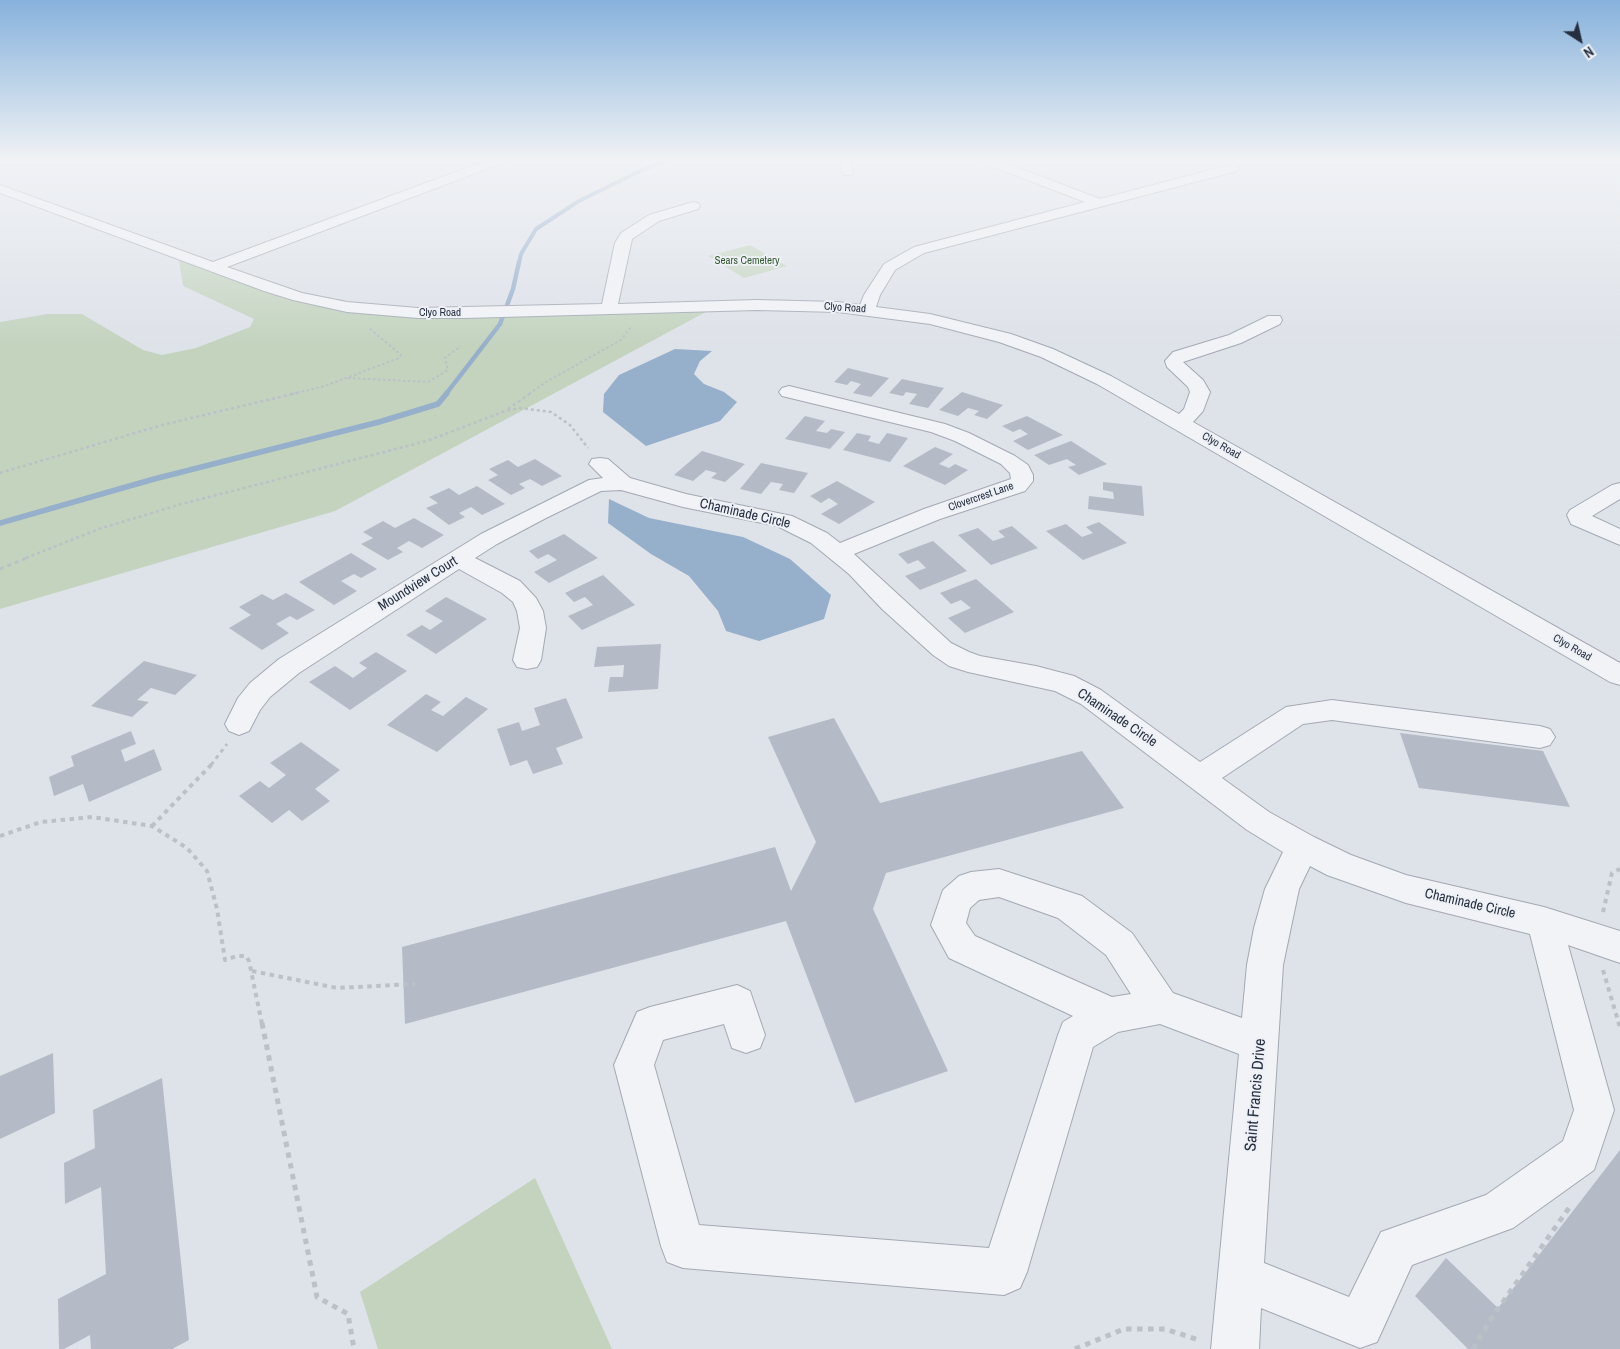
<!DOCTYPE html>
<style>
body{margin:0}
#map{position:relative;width:1620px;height:1349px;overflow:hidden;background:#dee2e9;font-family:"Archivo Narrow",sans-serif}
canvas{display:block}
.north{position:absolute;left:1555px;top:15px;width:50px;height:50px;-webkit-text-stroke:4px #edf1f6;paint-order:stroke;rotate:145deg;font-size:14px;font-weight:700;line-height:20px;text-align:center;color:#262f40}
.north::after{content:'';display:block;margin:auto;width:18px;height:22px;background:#262f40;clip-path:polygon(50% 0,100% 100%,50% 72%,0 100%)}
</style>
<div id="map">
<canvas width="1620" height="1349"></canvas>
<div class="north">N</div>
</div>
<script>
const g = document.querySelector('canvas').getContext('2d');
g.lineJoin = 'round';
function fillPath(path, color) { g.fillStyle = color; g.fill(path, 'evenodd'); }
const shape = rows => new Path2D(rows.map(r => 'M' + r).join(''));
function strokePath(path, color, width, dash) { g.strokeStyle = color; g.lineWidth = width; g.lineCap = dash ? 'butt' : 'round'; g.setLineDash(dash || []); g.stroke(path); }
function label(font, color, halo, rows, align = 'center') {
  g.font = font + ' "Archivo Narrow",sans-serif'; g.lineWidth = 4; g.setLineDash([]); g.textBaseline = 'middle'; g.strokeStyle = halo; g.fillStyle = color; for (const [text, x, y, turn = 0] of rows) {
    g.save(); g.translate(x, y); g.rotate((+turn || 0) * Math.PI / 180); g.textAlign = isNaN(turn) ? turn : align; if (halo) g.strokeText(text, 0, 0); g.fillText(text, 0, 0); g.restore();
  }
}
fillPath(shape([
 [750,245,787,266,744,278,708,256],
 [178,254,270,288,384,311,717,306,335,511,0,609,0,322,47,314,82,314,143,350,162,355,196,348,250,327,254,319,183,286],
 [535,1178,612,1349,378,1349,360,1292]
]), '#c3d3be');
fillPath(shape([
 [675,349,712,351,700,361,694,374,704,384,724,392,737,402,720,421,646,446,603,412,604,394,619,375],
 [609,499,649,518,743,537,790,559,831,595,824,619,759,641,726,631,718,611,689,576,651,554,608,523]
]), '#96afcb');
strokePath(shape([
 [519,263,521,254,536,229,579,201,642,170,673,158]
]), '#96afcb', 4);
strokePath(shape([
 [446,394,500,324,513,289,519,262]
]), '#96afcb', 4.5);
strokePath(shape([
 [0,523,154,479,379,422,438,404,447,393]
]), '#96afcb', 5.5);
fillPath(shape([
 [848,368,889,378,871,397,853,393,861,384,851,381,847,385,834,382],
 [902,379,944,388,928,408,909,404,917,394,906,392,903,396,889,393],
 [962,392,1003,405,987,419,974,415,979,411,968,408,958,416,939,410],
 [805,416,825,421,816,431,827,433,831,429,845,432,830,449,785,439],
 [1027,416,1063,435,1028,450,1013,441,1028,434,1020,429,1013,432,1002,426],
 [857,433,871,436,868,441,879,444,887,433,908,438,890,462,843,450],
 [1071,441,1107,464,1079,475,1068,467,1076,465,1067,459,1049,465,1034,455],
 [935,447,953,454,939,464,949,468,955,464,968,470,945,485,903,466],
 [702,451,745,464,725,482,711,478,717,473,706,470,693,481,674,475],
 [535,459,562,476,542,486,530,479,519,484,525,488,511,495,488,480,498,475,489,469,508,460,518,467],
 [761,463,808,473,794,493,779,490,783,484,771,482,761,494,740,489],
 [837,481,875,502,839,524,821,514,838,504,829,498,821,503,810,496],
 [1103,482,1142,486,1144,516,1088,509,1089,496,1114,499,1113,492,1103,490],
 [477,486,505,504,482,515,471,507,459,513,465,517,449,525,426,508,438,503,429,497,449,488,459,495],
 [414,518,444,535,422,548,409,541,397,548,403,552,388,560,361,544,373,538,363,532,383,521,395,528],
 [1099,522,1127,543,1083,560,1046,531,1066,524,1082,537,1093,533,1086,527],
 [1012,526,1038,548,991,565,958,535,978,528,993,541,1005,537,998,531],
 [564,534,598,558,549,583,534,572,557,560,548,554,538,559,529,551],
 [933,541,967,571,920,590,905,576,926,568,918,560,908,564,898,554],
 [351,553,377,569,361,578,354,574,341,581,357,591,334,605,299,582],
 [603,575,635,605,582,630,568,616,593,605,585,597,574,602,565,593],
 [976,579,1014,612,965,633,948,618,971,608,961,600,951,604,940,593],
 [286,593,315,610,297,620,290,616,276,624,289,633,262,650,229,628,251,615,239,607,262,594,273,600],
 [446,597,487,619,436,654,406,635,422,625,430,630,443,621,425,611],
 [661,644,658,689,608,692,610,677,623,677,624,665,594,667,597,647],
 [376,652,407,671,350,710,309,682,335,666,353,678,367,668,359,663],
 [144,661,197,675,175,695,151,688,137,700,149,702,132,717,91,706],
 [426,694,441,702,431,710,443,716,466,697,488,709,437,752,387,725],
 [566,698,583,738,556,748,563,764,533,774,527,760,510,766,497,729,519,722,522,731,540,725,534,708],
 [834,718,880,803,1082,751,1124,808,886,873,873,909,948,1071,855,1103,786,921,405,1024,402,947,775,847,791,891,816,842,768,737],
 [131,731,136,744,121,750,125,762,154,749,162,770,89,802,83,784,54,796,49,777,74,766,71,756],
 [1400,733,1543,751,1570,807,1419,788],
 [301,742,340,770,315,789,330,801,302,821,289,810,272,823,239,796,260,781,269,788,286,775,270,763],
 [53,1053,55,1113,0,1139,0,1076],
 [162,1078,189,1340,172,1349,91,1349,90,1335,64,1349,59,1349,58,1299,106,1274,101,1187,65,1204,64,1163,95,1148,93,1110],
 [1620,1150,1620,1349,1468,1349,1415,1296,1446,1258,1498,1308]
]), '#b5bbc6');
const minor = shape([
 [493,158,510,158,508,161,227,267,302,293,347,302,418,308,602,304,615,243,621,233,649,215,693,202,698,203,700,206,698,209,659,221,632,239,618,304,757,300,838,302,860,305,864,295,884,264,914,247,1085,202,978,161,976,158,993,158,1100,199,1233,164,1237,165,1239,168,1237,171,924,253,895,270,880,295,876,307,930,314,1011,334,1053,349,1111,376,1179,414,1184,409,1190,392,1188,387,1167,367,1165,361,1173,352,1229,335,1268,316,1280,316,1282,320,1280,324,1241,343,1183,362,1203,380,1210,392,1203,411,1193,422,1620,663,1620,685,1610,682,1097,384,1041,357,999,342,930,324,838,312,757,310,465,318,418,318,347,312,293,300,264,291,0,193,0,185,213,262,493,158],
 [840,158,852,158,853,172,851,175,843,175,840,158],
 [789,386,945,424,969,433,1015,456,1028,465,1033,475,1033,481,1025,491,940,519,854,554,951,643,969,652,980,656,1036,666,1074,676,1101,690,1200,762,1286,707,1332,700,1540,726,1550,729,1555,737,1550,745,1540,748,1332,720,1303,724,1222,778,1269,812,1314,837,1351,855,1406,875,1544,907,1620,931,1620,963,1568,945,1614,1110,1594,1170,1513,1228,1412,1265,1377,1342,1360,1348,1261,1308,1259,1349,1211,1349,1239,1054,1160,1024,1118,1032,1093,1047,1027,1272,1020,1288,1004,1295,683,1268,667,1262,661,1246,614,1065,637,1012,650,1007,737,985,750,991,765,1035,760,1048,746,1053,732,1048,724,1024,663,1040,654,1065,699,1225,989,1248,1058,1035,1063,1022,1073,1016,949,958,931,925,943,890,959,876,971,872,999,869,1082,896,1132,933,1173,993,1242,1018,1247,965,1254,928,1265,889,1283,852,1247,830,1081,704,1055,691,968,672,949,666,933,655,882,609,849,574,811,543,777,526,683,507,621,490,601,491,546,518,497,544,475,558,520,581,536,598,543,611,546,628,541,660,537,667,527,669,517,667,513,660,520,628,517,611,513,602,502,593,459,569,299,673,270,697,260,710,249,731,239,735,229,731,225,724,238,698,250,683,279,659,481,534,589,480,603,478,589,464,592,459,600,458,608,459,630,478,686,494,792,516,827,533,840,543,924,509,1011,479,1010,473,1001,464,955,441,931,432,782,396,779,392,782,388,789,386],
 [1310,866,1327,875,1406,903,1530,934,1574,1110,1563,1141,1486,1195,1381,1232,1349,1297,1264,1263,1283,965,1299,889,1310,866],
 [999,897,1058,918,1106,955,1131,994,1112,997,975,936,966,923,970,908,979,900,999,897],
 [1620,483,1620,499,1592,516,1620,529,1620,545,1571,524,1567,515,1570,510,1612,485,1620,483]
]);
strokePath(minor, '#a3a9b3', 2);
strokePath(shape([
 [348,378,428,382,448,370,445,358,461,346],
 [292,394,325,386,399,358,401,355,369,328],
 [529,394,546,382,621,340,631,327]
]), '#bcc0c7', 2, [2.5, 2.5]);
strokePath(shape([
 [508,409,531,393],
 [0,473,162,425,297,393],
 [26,558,99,529,178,505,427,441,505,411,520,408,551,412,570,425,588,448]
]), '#bcc0c7', 2.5, [3, 3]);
strokePath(shape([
 [0,569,29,557],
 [211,765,227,744]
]), '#bcc0c7', 3, [4, 4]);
strokePath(shape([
 [152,826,212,764],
 [0,836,41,822,92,817,152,826,187,848,207,871,217,909,225,960,237,956,246,956,249,961,262,1024],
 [1603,912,1612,873,1620,869],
 [1603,970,1619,1024],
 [252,971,337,988,415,984]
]), '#bcc0c7', 4, [4.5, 4.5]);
strokePath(shape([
 [262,1023,317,1297,348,1314,354,1349],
 [1619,1023,1620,1026],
 [1075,1349,1124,1329,1165,1329,1199,1340],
 [1473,1349,1491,1319,1571,1205]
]), '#bcc0c7', 5, [5.5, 5.5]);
fillPath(minor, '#f1f3f7');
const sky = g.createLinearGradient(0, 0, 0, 347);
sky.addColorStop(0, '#87b2dc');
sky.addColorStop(0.46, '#f0f2f5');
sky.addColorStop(1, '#f0f2f500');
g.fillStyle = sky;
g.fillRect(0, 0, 1620, 347);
label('11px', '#395d33', '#edf1f6', [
 ["Sears Cemetery",747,261]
]);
label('11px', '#262f40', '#edf1f6', [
 ["Clyo Road",845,308,4],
 ["Clyo Road",440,313],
 ["Clyo Road",1221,446,30],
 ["Clovercrest Lane",981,497,-19],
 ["Clyo Road",1572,648,30]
]);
label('14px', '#262f40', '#edf1f6', [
 ["Chaminade Circle",745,514,13],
 ["Moundview Court",418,584,-32],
 ["Chaminade Circle",1117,718,34],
 ["Chaminade Circle",1470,904,13]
]);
label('16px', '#262f40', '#edf1f6', [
 ["Saint Francis Drive",1256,1095,-85]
]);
</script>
